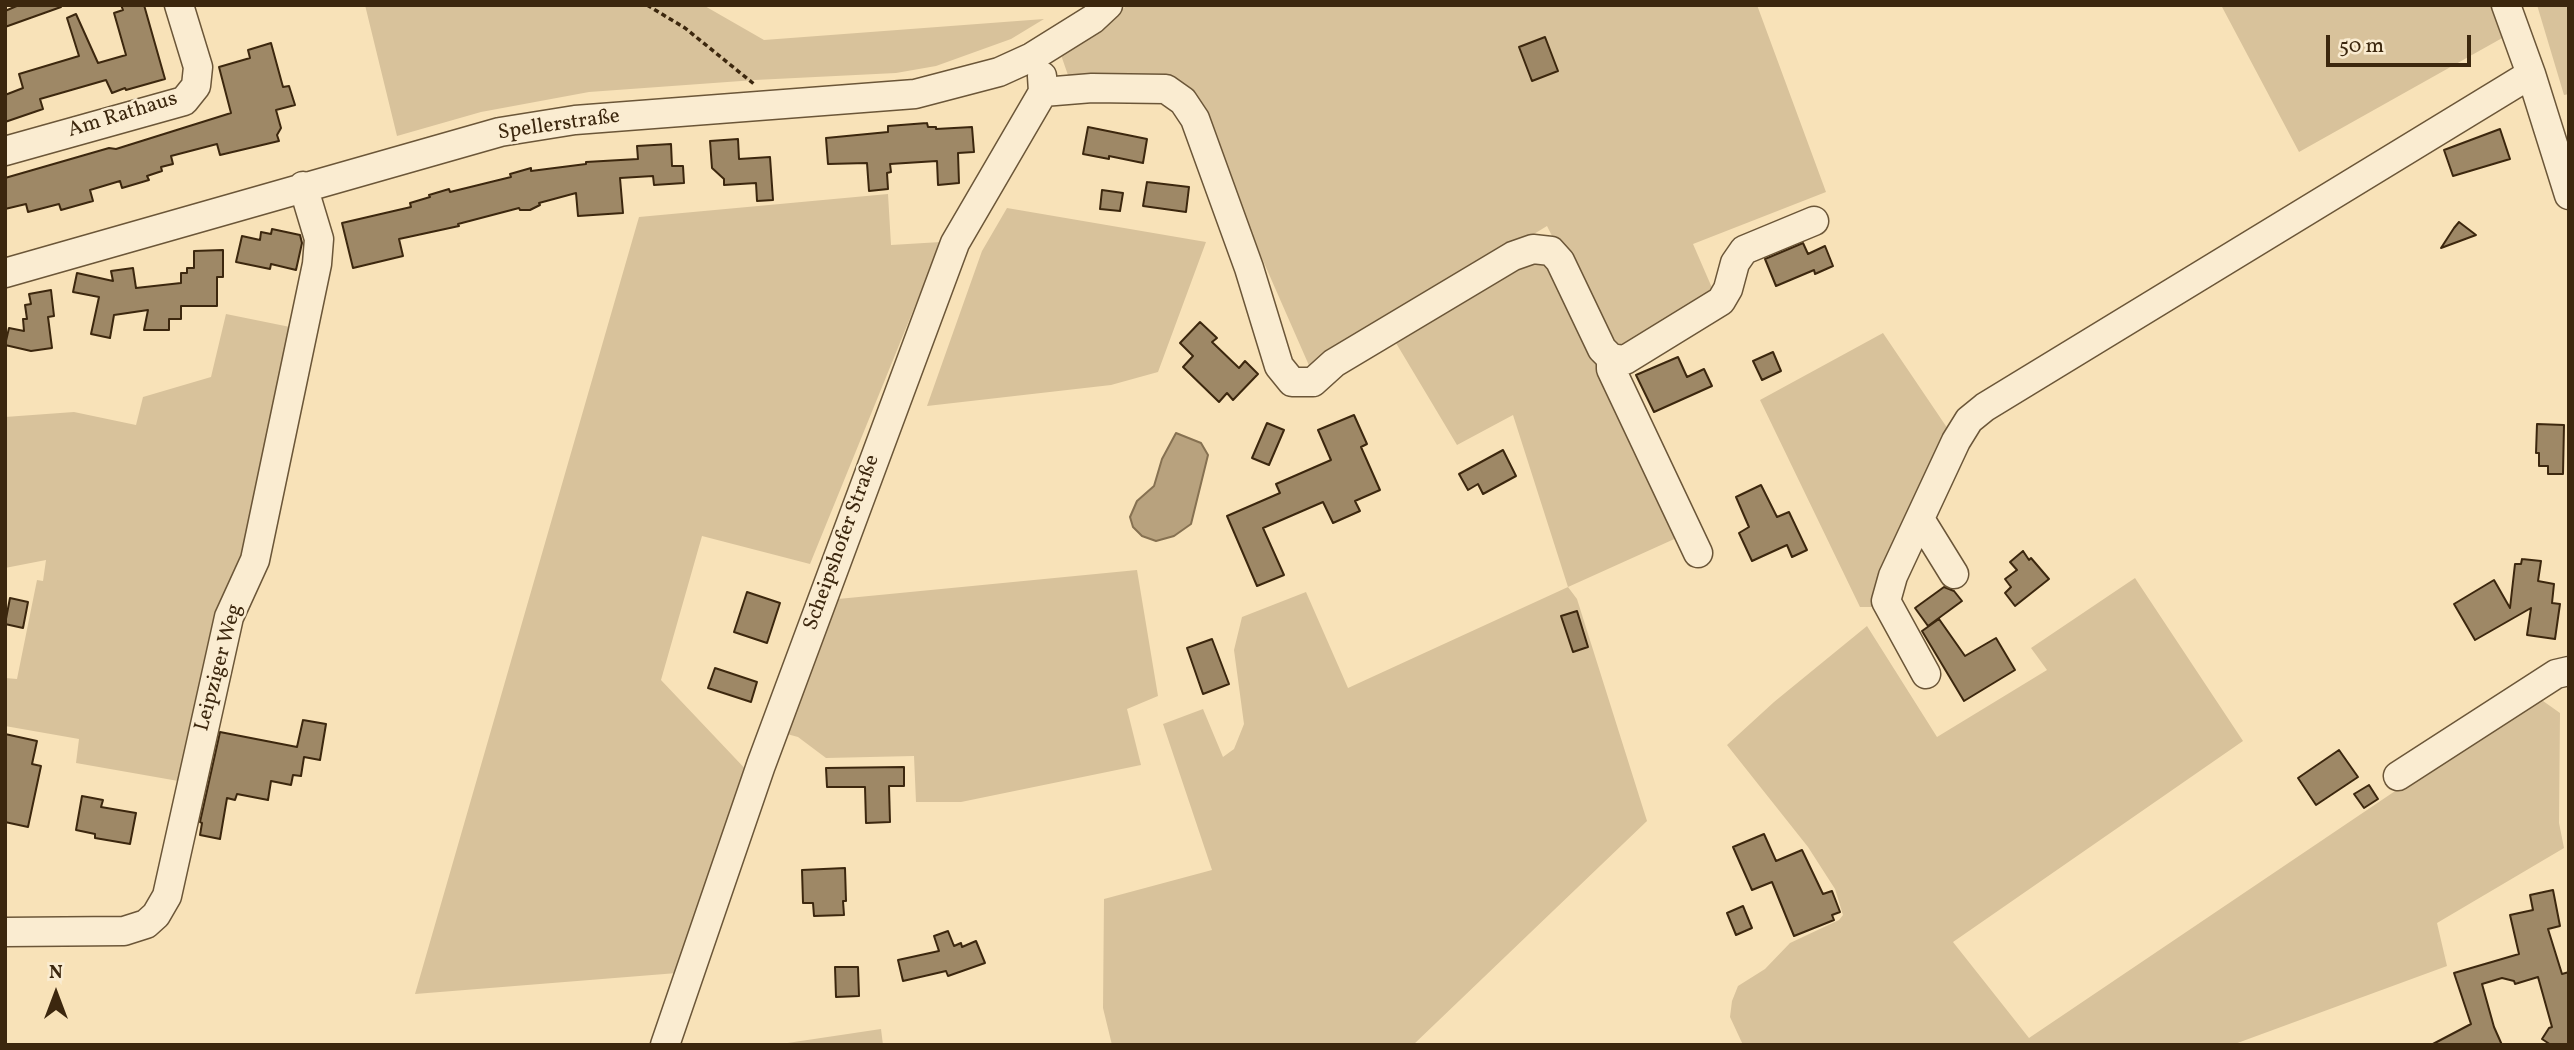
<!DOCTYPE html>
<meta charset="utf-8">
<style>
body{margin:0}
#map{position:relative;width:2574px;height:1050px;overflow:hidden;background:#f8e2b8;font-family:Vollkorn,serif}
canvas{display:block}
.frame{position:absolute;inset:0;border:7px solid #3c270e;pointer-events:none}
.north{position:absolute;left:21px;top:959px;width:70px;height:70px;-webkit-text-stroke:5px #faecd1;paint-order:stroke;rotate:0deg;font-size:19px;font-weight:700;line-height:28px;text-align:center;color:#3c270e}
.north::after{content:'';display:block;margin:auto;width:24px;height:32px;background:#3c270e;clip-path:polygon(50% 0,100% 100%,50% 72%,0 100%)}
.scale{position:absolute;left:2326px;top:35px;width:145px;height:32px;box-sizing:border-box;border:4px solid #3c270e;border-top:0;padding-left:9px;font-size:21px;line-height:24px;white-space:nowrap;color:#3c270e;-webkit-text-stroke:5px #faecd1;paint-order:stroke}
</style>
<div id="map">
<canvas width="2574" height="1050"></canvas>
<div class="frame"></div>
<div class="north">N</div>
<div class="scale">50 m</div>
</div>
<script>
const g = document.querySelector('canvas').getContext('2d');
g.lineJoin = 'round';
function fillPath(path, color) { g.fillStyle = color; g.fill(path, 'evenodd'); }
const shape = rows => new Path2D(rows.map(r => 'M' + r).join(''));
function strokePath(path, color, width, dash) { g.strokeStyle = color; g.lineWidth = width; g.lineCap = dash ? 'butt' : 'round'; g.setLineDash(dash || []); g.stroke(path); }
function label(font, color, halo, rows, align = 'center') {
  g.font = font + ' Vollkorn,serif'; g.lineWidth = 5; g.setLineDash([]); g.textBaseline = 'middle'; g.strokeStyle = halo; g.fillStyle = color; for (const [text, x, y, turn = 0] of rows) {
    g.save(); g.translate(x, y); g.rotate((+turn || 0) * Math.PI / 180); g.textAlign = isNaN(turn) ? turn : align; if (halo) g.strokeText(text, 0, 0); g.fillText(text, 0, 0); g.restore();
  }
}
fillPath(shape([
 [365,5,703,5,764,40,1044,19,1011,39,936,66,896,73,755,80,589,92,481,112,397,136],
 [1127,5,1757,5,1826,192,1693,244,1716,297,1632,351,1605,341,1547,226,1311,370,1193,101,1069,78,1061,55,1106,26],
 [2221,5,2491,5,2504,37,2299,152],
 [2537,5,2569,5,2569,94,2564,95],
 [888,194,891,245,941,242,810,564,702,536,661,680,752,776,677,973,415,994,639,217],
 [1007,208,1206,242,1158,372,1111,385,927,406,982,251],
 [1530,260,1554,267,1681,536,1568,587,1577,599,1647,821,1413,1045,1112,1045,1103,1008,1104,899,1212,870,1163,724,1203,709,1223,757,1234,749,1244,724,1234,650,1242,617,1306,592,1348,688,1568,587,1513,415,1457,445,1393,338],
 [226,314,295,328,248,556,184,782,76,763,79,739,5,726,5,678,17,679,37,580,43,581,46,560,5,568,5,417,74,412,136,425,143,397,211,377],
 [1883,333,1952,435,1881,607,1860,607,1760,400],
 [1137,570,1158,696,1127,709,1141,765,961,802,916,802,914,756,826,758,798,737,787,734,838,599],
 [2135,578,2243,741,1953,942,2029,1038,2536,696,2560,713,2559,823,2564,848,2437,923,2447,966,2232,1045,1743,1045,1730,1017,1732,1001,1738,986,1765,969,1790,943,1839,920,1843,915,1835,889,1808,847,1727,745,1774,702,1867,626,1937,737,2047,670,2031,648],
 [881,1029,883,1045,774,1045]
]), '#d8c29b');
const water = shape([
 [1176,433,1201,443,1208,455,1191,524,1174,536,1156,541,1142,536,1133,527,1130,517,1137,501,1154,486,1162,459,1176,433]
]);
fillPath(water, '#b8a27e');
strokePath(water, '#867151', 2);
const building = shape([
 [19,5,61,5,61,7,5,27,5,11,19,5],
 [121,5,144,5,165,79,126,90,125,88,112,93,106,80,40,99,43,109,5,122,5,95,23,88,19,74,79,56,67,18,76,14,98,63,126,55,114,13,123,10,121,5],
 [1545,37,1558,71,1532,81,1519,47,1545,37],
 [271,43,283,87,289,86,295,105,276,110,281,128,277,135,279,141,220,155,217,144,171,156,173,164,161,167,162,171,147,176,149,180,122,188,120,181,90,190,93,201,61,210,59,204,28,212,26,204,5,209,5,178,109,148,116,149,231,113,219,67,250,58,248,50,271,43],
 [927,123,928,127,936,127,936,129,972,127,974,152,958,153,959,183,938,185,937,161,890,164,891,172,887,173,888,189,869,191,867,163,828,164,826,138,888,132,888,126,927,123],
 [1088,127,1147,139,1143,163,1109,156,1109,159,1083,154,1088,127],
 [2500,129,2510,159,2453,176,2444,150,2500,129],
 [738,139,739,159,770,157,773,200,757,201,756,183,724,185,724,179,712,168,710,141,738,139],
 [671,144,672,166,683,166,684,183,654,185,653,176,620,178,623,213,578,216,576,193,539,203,540,205,530,210,520,210,519,208,458,224,459,226,399,239,403,256,353,268,342,223,411,207,410,203,430,197,429,195,449,189,450,192,511,177,510,174,531,168,531,171,586,164,586,162,638,159,637,146,671,144],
 [1147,182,1189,187,1186,212,1143,206,1147,182],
 [1102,190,1123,193,1120,211,1100,209,1102,190],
 [2459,222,2476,235,2441,248,2454,228,2459,222],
 [272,229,300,235,302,243,296,270,271,264,270,269,236,262,242,236,260,240,261,232,271,234,272,229],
 [1803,243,1808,254,1825,246,1833,266,1815,274,1814,270,1776,286,1765,259,1803,243],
 [223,250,223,277,217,277,217,306,181,306,181,319,169,319,169,330,144,330,148,310,114,315,110,338,91,334,99,297,73,292,77,273,113,281,111,271,133,268,136,288,181,283,181,273,187,273,187,268,194,268,194,251,223,250],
 [51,290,54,316,48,317,52,348,31,351,5,345,9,328,24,331,23,319,27,319,25,305,31,304,29,294,51,290],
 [1200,322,1217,338,1212,342,1239,368,1245,361,1258,374,1233,400,1227,393,1219,402,1183,367,1193,356,1180,343,1200,322],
 [1773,352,1781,371,1762,380,1753,361,1773,352],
 [1678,357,1687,377,1704,369,1712,386,1654,412,1636,375,1678,357],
 [1354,415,1367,444,1361,447,1380,490,1355,501,1360,511,1333,523,1323,502,1263,528,1284,575,1257,586,1227,516,1280,493,1276,484,1331,460,1318,430,1354,415],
 [1267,423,1284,430,1269,465,1252,458,1267,423],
 [2537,424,2564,425,2563,474,2548,474,2548,466,2539,466,2539,453,2536,453,2537,424],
 [1503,450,1516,476,1483,494,1478,484,1468,490,1459,474,1503,450],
 [1761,485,1777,517,1789,512,1807,550,1792,557,1787,545,1752,561,1739,533,1749,527,1736,497,1761,485],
 [2023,551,2029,560,2031,558,2049,579,2015,606,2005,593,2011,587,2005,579,2017,570,2010,562,2023,551],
 [2522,559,2541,561,2538,581,2554,584,2552,603,2560,604,2555,639,2527,635,2531,608,2475,640,2454,604,2494,580,2510,608,2515,564,2521,564,2522,559],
 [1944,587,1954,591,1962,601,1928,626,1915,608,1944,587],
 [747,592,780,603,767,643,734,632,747,592],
 [10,598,28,602,23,628,5,624,10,598],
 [1577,611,1588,647,1573,652,1561,616,1577,611],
 [1939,619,1965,656,1996,638,2015,670,1964,701,1922,631,1939,619],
 [1212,639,1229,684,1203,694,1187,648,1212,639],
 [715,668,757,682,751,702,708,688,715,668],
 [303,720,326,724,320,760,304,757,301,776,293,775,291,785,271,781,268,800,237,794,235,800,227,798,220,839,200,835,202,823,200,822,220,732,297,747,303,720],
 [5,734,37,741,32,764,41,766,28,827,5,822,5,734],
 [2339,750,2358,777,2316,805,2298,778,2339,750],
 [904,767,904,786,889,786,890,822,866,823,865,787,827,787,826,768,904,767],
 [2369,785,2378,799,2364,808,2354,794,2369,785],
 [82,796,103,800,101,807,136,813,130,844,95,838,95,834,76,830,82,796],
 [1764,834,1776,861,1802,850,1822,892,1823,894,1832,891,1840,912,1832,915,1834,920,1794,936,1772,882,1752,890,1733,847,1764,834],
 [845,868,846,901,843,901,844,915,814,916,813,903,803,903,802,870,845,868],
 [2553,890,2560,926,2548,929,2562,974,2569,972,2569,1045,2551,1045,2542,1039,2549,1028,2552,1027,2538,977,2515,984,2514,981,2502,978,2482,984,2494,1027,2502,1045,2431,1045,2471,1024,2454,973,2519,954,2510,915,2533,910,2530,895,2553,890],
 [1743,906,1752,928,1736,935,1727,913,1743,906],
 [948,931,954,946,961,943,962,947,976,941,985,963,948,976,946,971,903,981,898,960,939,951,934,936,948,931],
 [835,967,858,967,859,996,836,997,835,967]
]);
fillPath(building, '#9e8866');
strokePath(building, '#3c270e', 2);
const minor = shape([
 [2506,5,2531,74,2569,195],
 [1043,92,1092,88,1166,89,1183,101,1195,119,1249,268,1279,366,1292,382,1313,382,1334,363,1513,256,1533,249,1551,251,1560,261,1602,349,1611,358,1625,360,1721,301,1728,289,1735,263,1744,250,1814,221],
 [5,151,184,101,196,86,198,67,179,5],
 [5,273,500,132,575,120,915,94,999,72,1032,57,1093,19,1108,5],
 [1611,358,1611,369,1698,553],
 [1920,519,1954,574],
 [1926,674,1886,601,1893,576,1956,441,1969,420,1985,407,2531,74],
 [2398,776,2556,674,2569,671],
 [5,932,124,931,146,924,156,915,167,896,229,617,255,560,317,264,319,239,303,186],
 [665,1045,761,765,955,243,1043,92,1042,76]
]);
strokePath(minor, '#6b5638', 31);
strokePath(shape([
 [647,5,685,28,754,84]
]), '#3c270e', 3.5, [5, 3.5]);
strokePath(minor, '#faecd1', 28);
label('21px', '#3c270e', '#faecd1', [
 ["Am Rathaus",123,116,-17],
 ["Spellerstraße",559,126,-8],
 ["Scheipshofer Straße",843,543,-70],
 ["Leipziger Weg",220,668,-75]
]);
</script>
